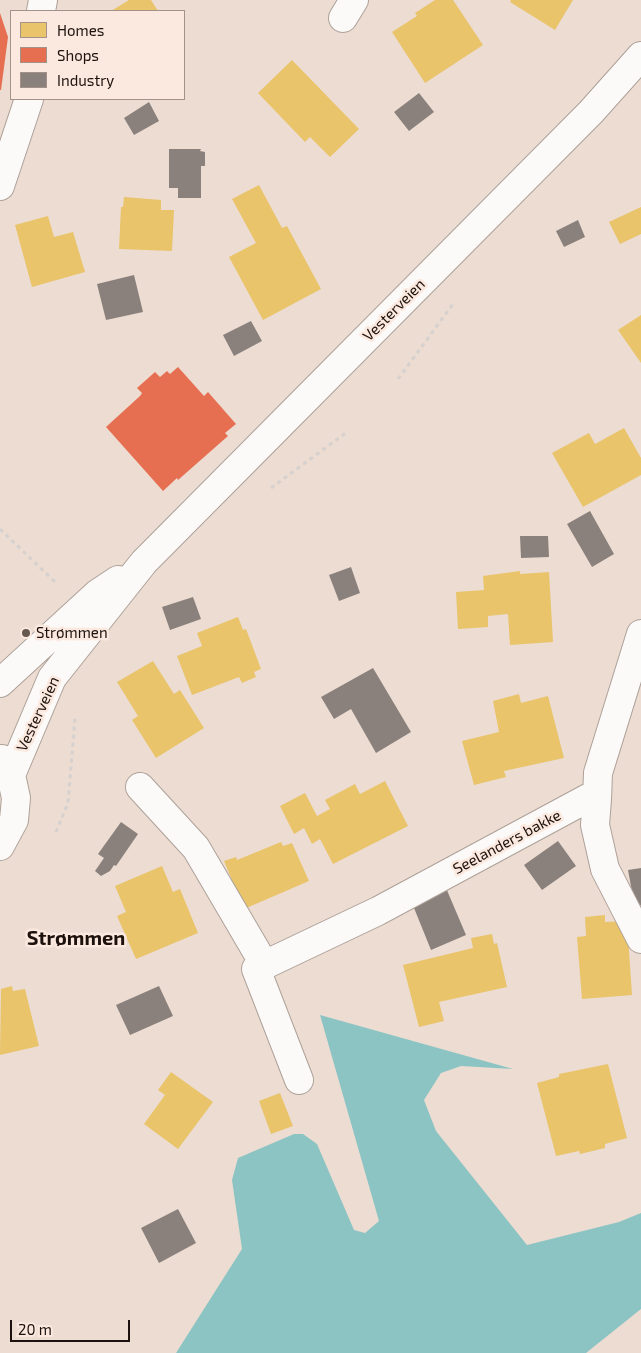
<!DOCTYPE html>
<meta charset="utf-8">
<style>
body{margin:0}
#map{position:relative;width:641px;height:1353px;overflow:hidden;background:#ecdcd2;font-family:"Exo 2",sans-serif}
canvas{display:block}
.legend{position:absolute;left:10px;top:10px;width:175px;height:90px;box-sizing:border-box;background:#fbe8de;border:1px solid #a2928a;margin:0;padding:6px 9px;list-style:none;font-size:15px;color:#1c110c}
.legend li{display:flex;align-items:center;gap:10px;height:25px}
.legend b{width:25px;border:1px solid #a2928a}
.scale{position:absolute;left:10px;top:1320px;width:120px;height:22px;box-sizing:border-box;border:2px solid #1c110c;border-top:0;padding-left:6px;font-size:15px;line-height:18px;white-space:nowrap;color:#1c110c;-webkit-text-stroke:4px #fbe8de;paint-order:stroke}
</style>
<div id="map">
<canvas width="641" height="1353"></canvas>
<ul class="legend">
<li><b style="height:14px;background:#e9c46a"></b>Homes</li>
<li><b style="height:14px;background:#e76f51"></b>Shops</li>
<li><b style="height:14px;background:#8a817c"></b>Industry</li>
</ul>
<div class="scale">20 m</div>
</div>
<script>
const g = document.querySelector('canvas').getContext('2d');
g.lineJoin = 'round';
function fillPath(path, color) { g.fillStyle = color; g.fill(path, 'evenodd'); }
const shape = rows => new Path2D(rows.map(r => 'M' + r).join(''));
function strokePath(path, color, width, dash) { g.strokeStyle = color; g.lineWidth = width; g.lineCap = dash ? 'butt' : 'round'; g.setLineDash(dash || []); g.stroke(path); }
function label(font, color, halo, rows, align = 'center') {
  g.font = font + ' "Exo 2",sans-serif'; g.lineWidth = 5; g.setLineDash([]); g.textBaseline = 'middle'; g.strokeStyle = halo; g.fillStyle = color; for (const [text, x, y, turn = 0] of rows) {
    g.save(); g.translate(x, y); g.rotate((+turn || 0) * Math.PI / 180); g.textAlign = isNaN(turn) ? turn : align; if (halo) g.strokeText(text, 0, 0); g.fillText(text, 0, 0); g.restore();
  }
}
fillPath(shape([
 [320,1015,513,1069,461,1066,441,1073,424,1100,436,1131,527,1245,619,1222,641,1213,641,1309,586,1353,176,1353,242,1249,232,1180,238,1158,294,1134,303,1134,317,1144,354,1230,365,1233,379,1221]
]), '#8cc4c3');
fillPath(shape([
 [129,0,151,0,158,11,111,11],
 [435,0,453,0,483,45,425,83,392,32,417,16,415,13],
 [511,0,573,0,555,30,510,2],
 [292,60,359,129,330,157,310,137,305,142,258,93],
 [259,185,282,228,287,226,321,289,263,320,229,257,256,243,232,199],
 [124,197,161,200,161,210,174,210,172,251,119,249,121,207,123,207],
 [641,207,641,234,620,244,609,222],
 [48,216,54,237,73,232,85,272,32,287,15,225],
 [641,315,641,363,618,330],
 [624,428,641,458,641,475,583,507,552,453,589,433,595,444],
 [520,571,520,574,549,572,553,642,510,645,508,614,488,616,488,627,458,629,456,592,484,590,483,576],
 [238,617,243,630,246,629,261,669,254,672,256,677,242,683,239,677,192,695,177,656,202,646,197,633],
 [153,661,174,694,180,690,204,728,156,758,132,720,138,716,117,682],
 [519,694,521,703,548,696,564,758,504,771,506,777,474,785,462,741,499,732,493,701],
 [385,781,408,826,333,864,320,839,312,844,304,828,294,834,280,806,305,793,317,816,330,809,325,800,355,784,360,794],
 [281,842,283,846,292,843,309,881,244,909,224,861,236,857,237,860],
 [162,866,173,892,180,889,198,933,136,959,117,916,126,912,115,886],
 [605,915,605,922,627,921,632,995,582,999,577,937,586,936,585,917],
 [492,934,494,944,497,943,507,987,439,1002,444,1021,419,1027,403,965,473,948,471,938],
 [12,986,13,991,25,989,39,1046,0,1055,1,989],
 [608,1064,627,1138,605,1144,605,1148,580,1154,579,1151,556,1156,537,1083,559,1077,559,1074],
 [171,1072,213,1102,178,1149,144,1124,165,1095,158,1090],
 [280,1093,293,1126,271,1134,259,1101]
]), '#e9c46a');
fillPath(shape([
 [0,13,8,37,1,90,0,90],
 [178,367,204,396,208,392,236,424,225,433,228,436,178,480,177,478,163,491,106,427,140,396,142,393,137,388,155,372,160,377,167,371,170,374]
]), '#e76f51');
fillPath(shape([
 [419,93,434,112,409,131,394,112],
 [149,102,159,121,134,135,124,118],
 [169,149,201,149,200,151,205,152,205,166,201,166,201,198,178,198,178,188,169,188],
 [578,220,585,237,564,247,556,231],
 [134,275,143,312,106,320,97,284],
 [251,321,262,341,234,356,223,335],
 [590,511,614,554,592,567,567,524],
 [520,536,548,536,549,557,521,558],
 [351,567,360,593,339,601,329,575],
 [193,597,201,619,170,630,162,607],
 [373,668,411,732,376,753,351,709,334,719,321,697],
 [121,822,138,834,116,866,114,865,110,871,101,876,95,871,104,858,98,854],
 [558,841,576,866,542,890,524,865],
 [641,868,641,906,633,897,628,870],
 [446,888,466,935,431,950,412,903],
 [159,986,173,1016,130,1035,116,1005],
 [178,1209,196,1243,159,1263,141,1228]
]), '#8a817c');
const minor = shape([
 [343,18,354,0],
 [140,787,196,848,264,964],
 [597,799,595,825,605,869,641,939],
 [299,1080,256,969,378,911,588,798,597,799,598,773,641,634]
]);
const secondary = shape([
 [41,11,43,0],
 [0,186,29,99]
]);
const primary = shape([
 [0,683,97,594,118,580],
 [11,775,52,678,144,562,591,112,641,56],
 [0,846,14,820,16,798,11,775,2,759]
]);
strokePath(minor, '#ada199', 30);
strokePath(secondary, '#ada199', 30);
strokePath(primary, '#ada199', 30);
strokePath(shape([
 [398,379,453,304],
 [271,488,347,432],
 [0,529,57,584],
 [56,832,68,803,75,718]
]), '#d6d1ce', 3, [4, 4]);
strokePath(minor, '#fcfaf8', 28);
strokePath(secondary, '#fcfaf8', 28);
strokePath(primary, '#fcfaf8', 28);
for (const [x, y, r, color] of [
 [26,633,5,"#655851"]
]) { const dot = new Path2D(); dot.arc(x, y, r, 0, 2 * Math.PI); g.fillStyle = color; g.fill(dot); strokePath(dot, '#fbe8de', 2); }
label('15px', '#1c110c', '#fbe8de', [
 ["Vesterveien",394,310,-45],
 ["Vesterveien",38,714,-65],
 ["Seelanders bakke",507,842,-28]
]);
label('15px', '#1c110c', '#fbe8de', [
 ["Strømmen",36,633]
], 'left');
label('bold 20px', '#1c110c', '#fbe8de', [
 ["Strømmen",76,938]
]);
</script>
